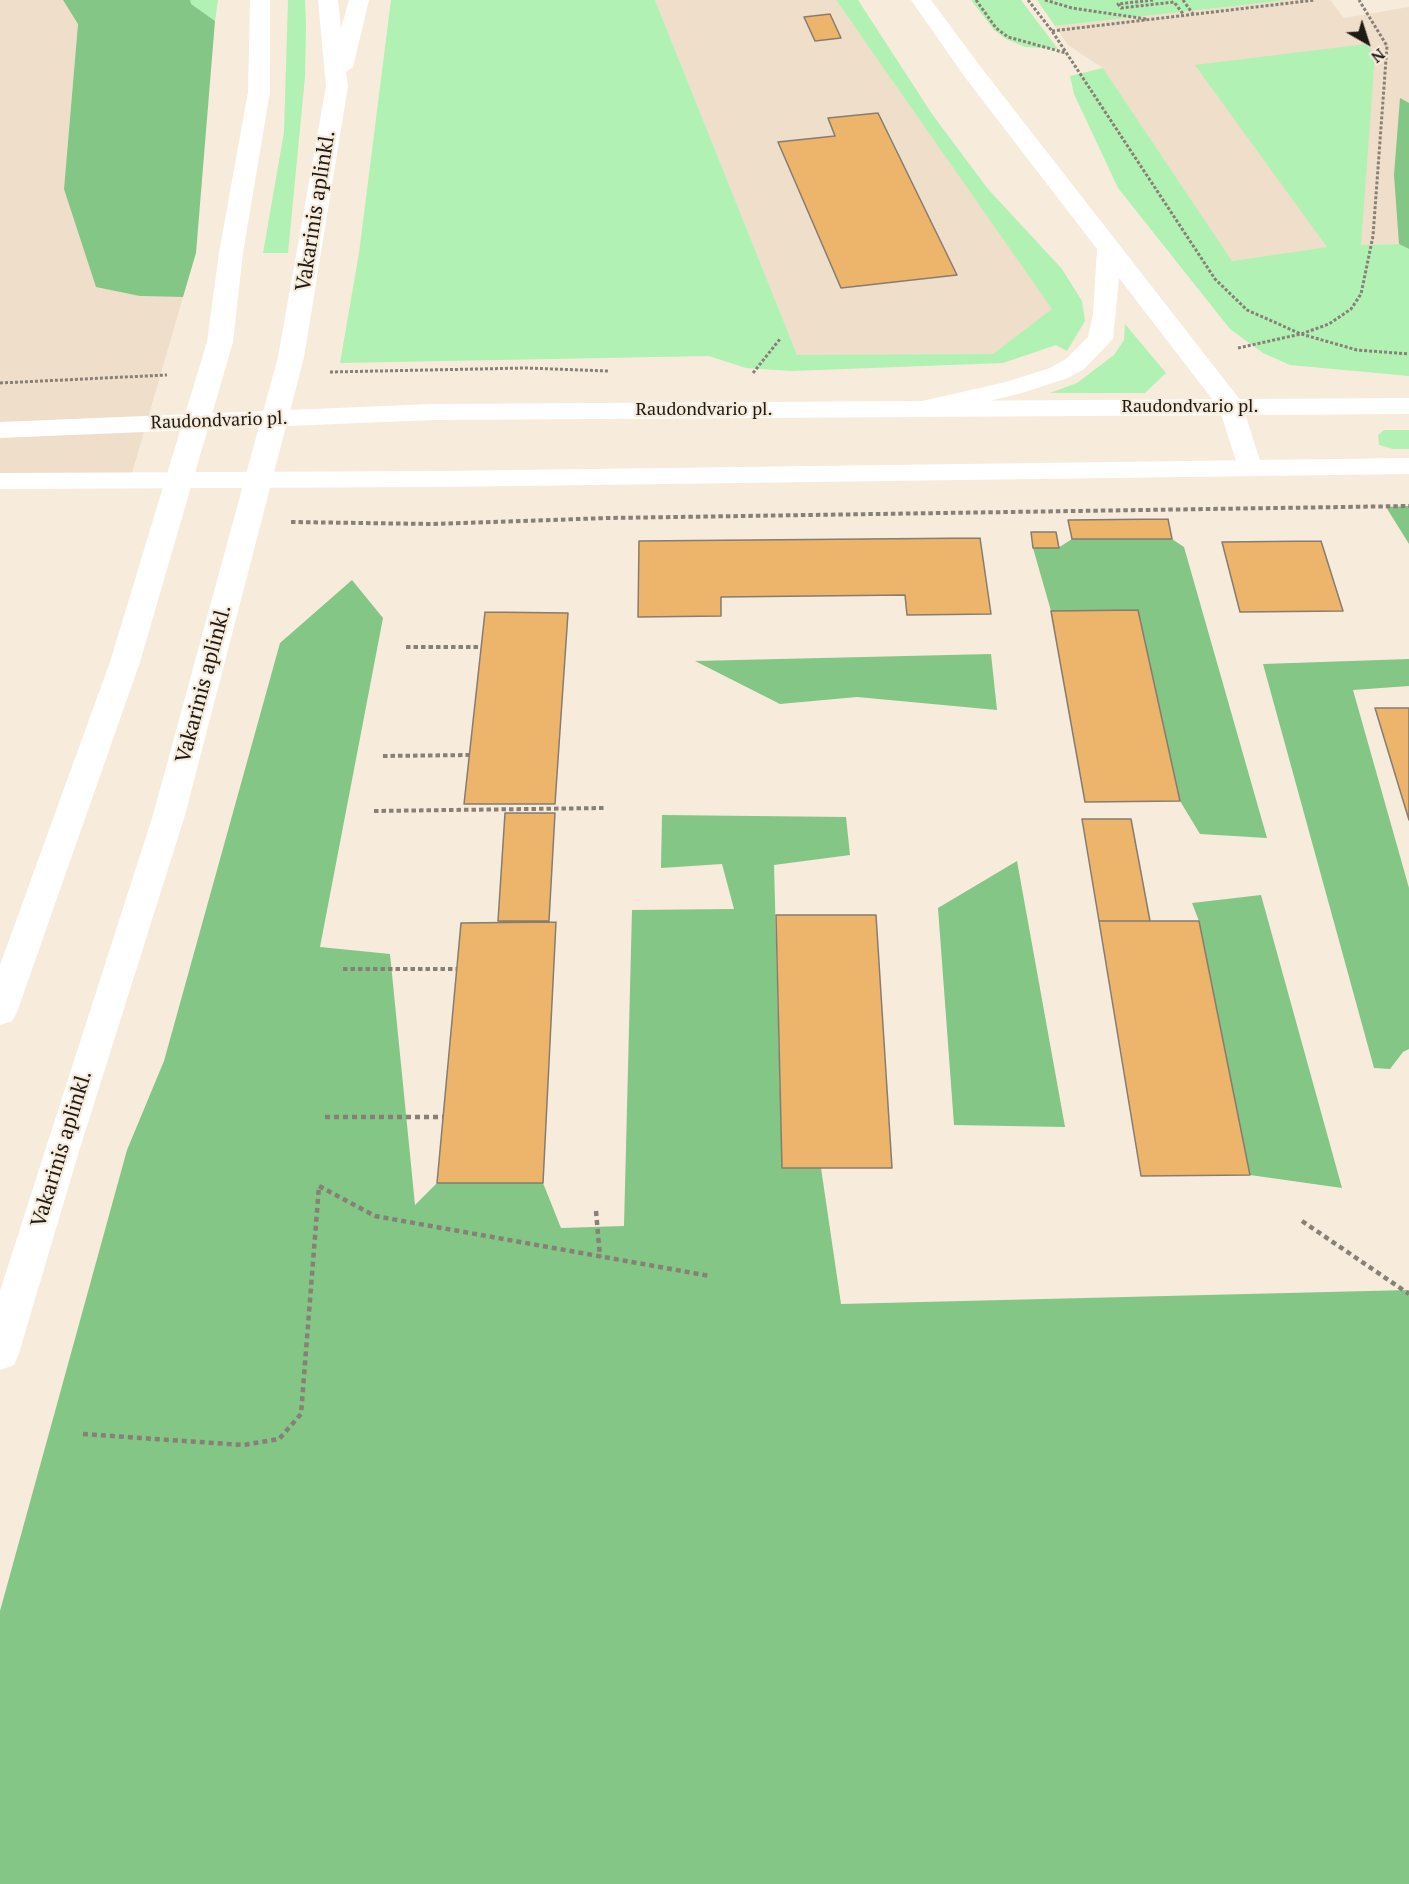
<!DOCTYPE html>
<style>
body{margin:0}
#map{position:relative;width:1409px;height:1884px;overflow:hidden;background:#f7ebdc;font-family:"PT Serif",serif}
canvas{display:block}
.north{position:absolute;left:1337px;top:12px;width:60px;height:60px;-webkit-text-stroke:4px #f7ebdc;paint-order:stroke;rotate:141deg;font-size:16px;font-weight:700;line-height:24px;text-align:center;color:#1e1a15}
.north::after{content:'';display:block;margin:auto;width:21px;height:27px;background:#1e1a15;clip-path:polygon(50% 0,100% 100%,50% 72%,0 100%)}
</style>
<div id="map">
<canvas width="1409" height="1884"></canvas>
<div class="north">N</div>
</div>
<script>
const g = document.querySelector('canvas').getContext('2d');
g.lineJoin = 'round';
function fillPath(path, color) { g.fillStyle = color; g.fill(path, 'evenodd'); }
const shape = rows => new Path2D(rows.map(r => 'M' + r).join(''));
function strokePath(path, color, width, dash) { g.strokeStyle = color; g.lineWidth = width; g.lineCap = dash ? 'butt' : 'round'; g.setLineDash(dash || []); g.stroke(path); }
function label(font, color, halo, rows, align = 'center') {
  g.font = font + ' "PT Serif",serif'; g.lineWidth = 4.5; g.setLineDash([]); g.textBaseline = 'middle'; g.strokeStyle = halo; g.fillStyle = color; for (const [text, x, y, turn = 0] of rows) {
    g.save(); g.translate(x, y); g.rotate((+turn || 0) * Math.PI / 180); g.textAlign = isNaN(turn) ? turn : align; if (halo) g.strokeText(text, 0, 0); g.fillText(text, 0, 0); g.restore();
  }
}
fillPath(shape([
 [0,0,63,0,78,23,64,189,140,296,183,297,130,480,0,481],
 [655,0,836,0,1053,309,993,354,797,356],
 [1288,0,1330,0,1344,18,1409,7,1409,243,1328,247,1232,261,1103,68,1068,45,1055,26]
]), '#efdec9');
fillPath(shape([
 [190,0,218,0,215,21,190,4],
 [288,0,305,0,306,26,305,77,288,253,263,253,284,132],
 [391,0,655,0,797,355,993,354,1052,309,836,0,858,0,932,114,988,189,1062,269,1082,301,1085,321,1067,351,1056,345,1003,363,792,371,746,368,709,356,340,363,359,253],
 [971,0,1021,0,1058,49,1025,47,1006,39,994,30],
 [1037,0,1288,0,1055,26],
 [1366,44,1375,54,1361,245,1399,244,1409,249,1409,376,1290,365,1263,353,1230,329,1118,188,1074,94,1070,76,1103,68,1232,261,1327,247,1195,65],
 [1125,324,1166,373,1145,393,1050,393,1077,383,1114,355,1124,340],
 [1384,430,1409,430,1409,449,1393,449,1379,445,1378,435]
]), '#b1f1b4');
fillPath(shape([
 [63,0,190,0,191,4,215,21,196,253,183,297,140,296,96,287,64,189,78,24],
 [1400,98,1409,103,1409,249,1399,244,1394,175],
 [1409,506,1409,544,1386,507],
 [1072,539,1172,539,1184,547,1267,838,1200,834,1180,801,1138,611,1051,611,1033,548,1058,548],
 [352,580,383,618,320,947,390,954,415,1205,437,1183,543,1183,561,1228,624,1226,632,910,734,909,722,864,661,868,662,815,846,817,850,855,774,865,782,1168,821,1168,841,1304,1409,1290,1409,1884,0,1884,0,1611,127,1150,164,1061,280,643],
 [991,654,997,710,857,697,780,704,695,661],
 [1409,659,1409,686,1353,690,1409,888,1409,1049,1403,1052,1390,1069,1374,1068,1263,664],
 [1017,861,1065,1127,954,1125,938,908],
 [1261,895,1342,1188,1250,1175,1199,921,1192,903]
]), '#83c686');
const building = shape([
 [830,14,841,38,815,41,804,17,830,14],
 [878,113,957,275,841,288,778,142,835,136,828,118,878,113],
 [1168,519,1172,539,1072,539,1068,520,1168,519],
 [1031,532,1056,532,1059,548,1033,548,1031,532],
 [980,538,991,614,907,615,905,595,721,597,721,616,638,617,639,541,980,538],
 [1321,541,1343,611,1240,612,1222,542,1321,541],
 [1138,610,1180,801,1085,802,1051,611,1138,610],
 [485,612,568,613,555,804,464,804,485,612],
 [1375,708,1409,708,1409,820,1375,708],
 [505,813,555,813,549,921,498,921,505,813],
 [1082,819,1131,819,1150,921,1099,921,1082,819],
 [776,915,876,915,892,1168,782,1168,776,915],
 [1099,921,1199,921,1250,1175,1141,1176,1099,921],
 [556,922,543,1183,437,1183,461,923,556,922]
]);
fillPath(building, '#edb56b');
strokePath(building, '#877c6f', 1.5);
strokePath(shape([
 [976,0,996,28,1008,37,1066,53],
 [1028,0,1052,31,1215,279,1247,310,1301,334,1357,350,1409,354],
 [1045,0,1072,8,1146,19],
 [1153,0,1118,4,1121,8,1174,2,1184,15],
 [1183,0,1193,14],
 [1052,31,1315,0],
 [1238,348,1301,334,1329,324,1351,309,1361,294,1373,236,1387,46,1359,0],
 [330,372,526,368,608,371],
 [753,373,780,339],
 [0,383,167,375]
]), '#878076', 3, [3, 2]);
strokePath(shape([
 [291,522,432,524,609,518,1409,506],
 [406,647,481,647],
 [383,756,469,755],
 [374,811,604,808],
 [343,969,457,969]
]), '#878076', 4, [4.5, 3]);
strokePath(shape([
 [325,1117,443,1117],
 [596,1211,600,1257],
 [1302,1221,1409,1294],
 [83,1434,243,1445,279,1439,301,1414,319,1186,375,1216,710,1276]
]), '#878076', 4.5, [5, 4]);
fillPath(shape([
 [1409,398,1409,414,433,420,0,438,0,422,433,404,1409,398],
 [1409,458,1409,474,442,487,0,489,0,473,442,471,1409,458]
]), '#fff');
fillPath(shape([
 [250,0,270,0,270,92,243,253,233,342,140,662,17,1012,12,1021,0,1025,0,965,110,662,207,342,219,253,248,92,250,0],
 [318,0,338,0,341,28,349,0,369,0,353,67,346,72,348,86,304,357,185,815,80,1148,19,1353,14,1365,0,1370,0,1291,153,815,278,357,326,86,318,0],
 [911,0,931,0,983,70,1241,401,1262,467,1258,473,1249,475,1240,473,1219,408,1119,278,1113,339,1084,369,1068,378,1022,393,927,416,918,414,914,408,918,402,1006,382,1050,368,1066,359,1088,337,1093,314,1097,249,967,80,911,0]
]), '#fff');
label('18px', '#1e1a15', '#f7ebdc', [
 ["Raudondvario pl.",1190,407],
 ["Raudondvario pl.",704,410],
 ["Raudondvario pl.",219,421,-2]
]);
label('21px', '#1e1a15', '#f7ebdc', [
 ["Vakarinis aplinkl.",316,211,-81],
 ["Vakarinis aplinkl.",204,684,-75],
 ["Vakarinis aplinkl.",62,1149,-73]
]);
</script>
